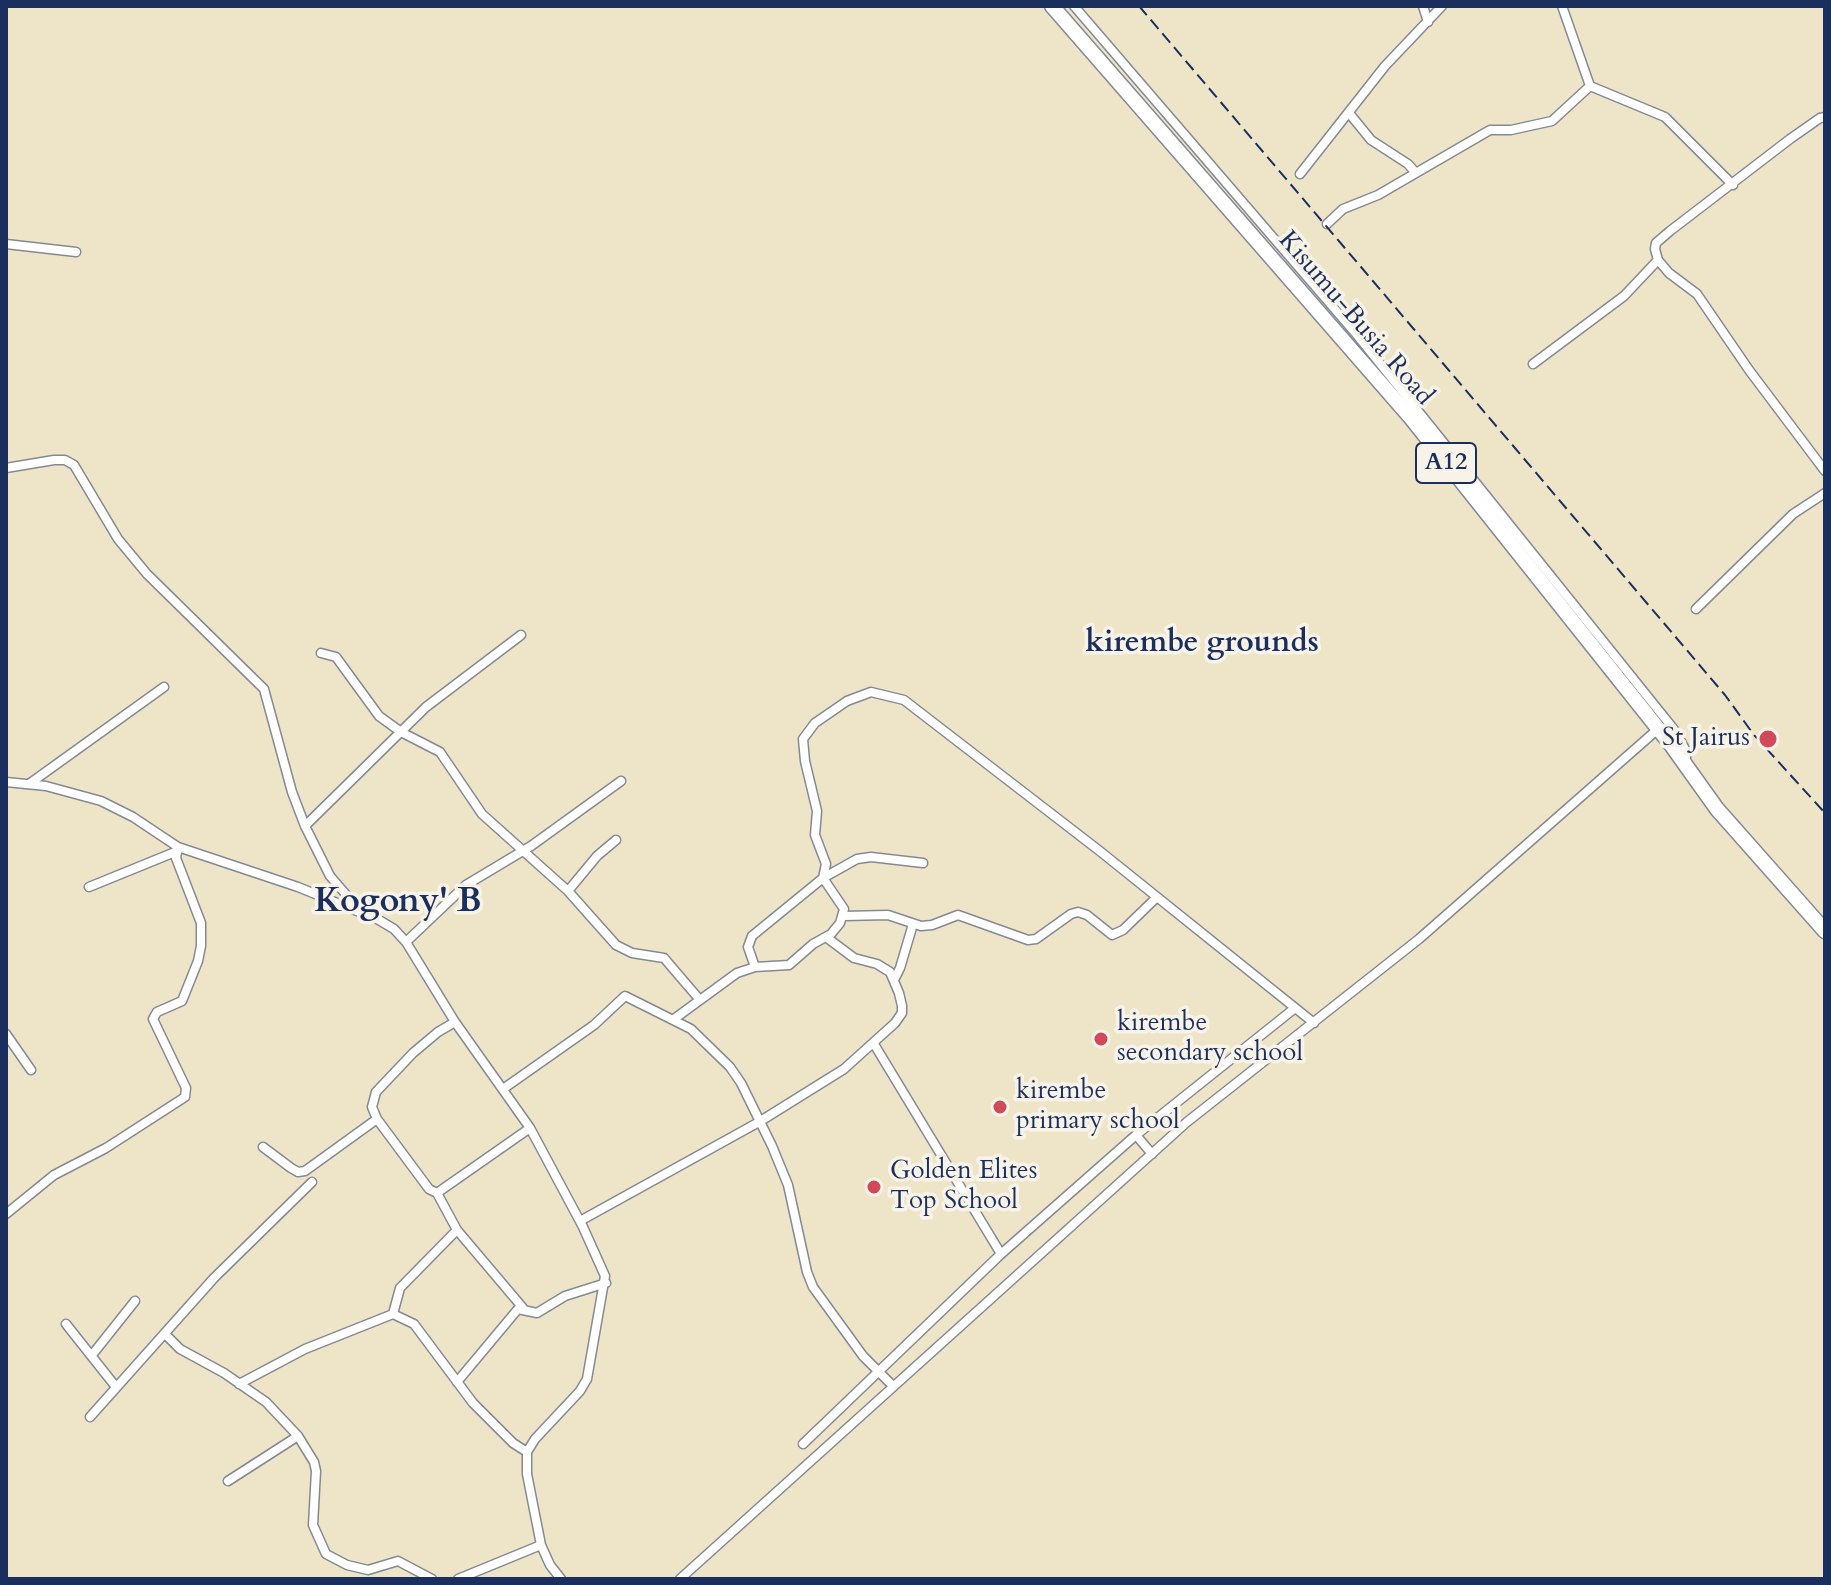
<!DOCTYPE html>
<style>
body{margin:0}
#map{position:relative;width:1831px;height:1585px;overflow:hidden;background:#eee5c9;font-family:Cardo,serif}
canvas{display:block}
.frame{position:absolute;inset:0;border:8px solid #1b2f5e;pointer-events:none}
</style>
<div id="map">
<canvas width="1831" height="1585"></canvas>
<div class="frame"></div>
</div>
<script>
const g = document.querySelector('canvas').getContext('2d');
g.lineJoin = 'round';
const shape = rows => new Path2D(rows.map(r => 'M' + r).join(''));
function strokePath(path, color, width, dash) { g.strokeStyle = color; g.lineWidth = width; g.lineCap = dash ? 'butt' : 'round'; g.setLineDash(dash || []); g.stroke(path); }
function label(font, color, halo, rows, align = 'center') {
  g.font = font + ' Cardo,serif'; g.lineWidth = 7; g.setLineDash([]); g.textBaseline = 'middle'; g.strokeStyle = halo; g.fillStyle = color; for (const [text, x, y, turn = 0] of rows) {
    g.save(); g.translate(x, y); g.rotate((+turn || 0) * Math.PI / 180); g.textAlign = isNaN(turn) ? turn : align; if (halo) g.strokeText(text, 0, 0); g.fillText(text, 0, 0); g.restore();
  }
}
const street = shape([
 [1074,6,1357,335,1676,732,1686,751,1686,764],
 [1423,6,1428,22],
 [1562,6,1590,86,1665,117,1733,185],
 [1349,113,1371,140,1408,164,1415,172],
 [1825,117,1820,118,1790,139,1670,231,1656,243,1655,249,1658,260,1669,273,1697,294,1749,370,1825,471],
 [1300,174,1385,66,1442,6],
 [1327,224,1343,209,1378,195,1490,130,1511,130,1552,121,1590,86],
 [6,244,76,252],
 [1533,364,1624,296,1658,260],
 [6,468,54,460,65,460,74,465,118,539,147,574,264,689,292,792,305,826,330,876,363,914],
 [1696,609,1793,514,1825,493],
 [321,653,336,657,379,716,401,732,440,752,482,814,568,891,616,945,632,953,664,958,700,1000],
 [6,782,46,786,101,801,133,817,178,847,298,887,379,920,394,929,406,942,455,1022,530,1128,583,1227,605,1276,587,1379,580,1391,535,1439,527,1452,527,1474,541,1545,550,1565,561,1579],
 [29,784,164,687],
 [305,826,426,707,521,635],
 [89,887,175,852],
 [568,891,597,856,616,840],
 [844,916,888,915,921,926,932,925,958,915,1028,940,1036,939,1071,914,1078,912,1087,915,1112,935,1123,930,1157,897],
 [406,942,466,885,531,846,621,781],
 [755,967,748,947,752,936,823,878,857,859,871,857,923,863],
 [894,980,900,968,913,924],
 [674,1019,737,973,755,967,789,965,813,944,831,934,840,923,844,909,823,878,826,864,815,835,817,811,805,761,803,739,815,723,847,701,871,692,904,700,1101,852,1314,1023],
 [455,1022,438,1032,413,1053,376,1092,372,1107,377,1119,429,1189,437,1193,530,1128],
 [6,1034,31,1070],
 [874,1044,1001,1254],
 [503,1089,594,1025,625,996,691,1029,730,1067,741,1083,772,1146,788,1185,807,1272,813,1287,863,1356,893,1386],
 [1136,1135,1152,1154],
 [263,1147,291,1168,298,1172,305,1171,377,1119],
 [437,1193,457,1230,523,1308],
 [6,1214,54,1175,106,1148,185,1097,186,1088,153,1019,157,1012,182,1001,198,961,201,946,201,923,176,858,178,847],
 [580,1221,759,1122,844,1069,895,1023,902,1013,902,1006,899,993,890,972,877,964,854,958,826,937],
 [393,1314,400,1288,457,1230],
 [66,1324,116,1387],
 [165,1334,180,1349,224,1373,266,1402,298,1436,314,1462,316,1471,313,1525,326,1554,347,1565,368,1570,398,1561,432,1579],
 [92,1355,135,1301],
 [457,1382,518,1309,537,1313,565,1296,606,1283],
 [239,1384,305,1349,393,1314,414,1324,473,1403,513,1443,527,1452],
 [90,1417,214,1278,312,1182],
 [803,1444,1001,1254,1136,1135,1295,1008],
 [228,1481,298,1436],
 [458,1579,541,1545],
 [680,1579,1187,1122,1419,939,1658,729]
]);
const highway = shape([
 [1052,6,1411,418,1672,746,1717,809,1825,931]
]);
strokePath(street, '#848a94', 11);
strokePath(highway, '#848a94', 17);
strokePath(street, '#fff', 8);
strokePath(highway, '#fff', 14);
strokePath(shape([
 [1139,6,1725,695,1754,735,1825,813]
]), '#1b2f5e', 2, [12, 6]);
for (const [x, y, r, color] of [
 [1768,739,10,"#d1495b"],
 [1101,1039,8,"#d1495b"],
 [1000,1107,8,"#d1495b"],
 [874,1187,8,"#d1495b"]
]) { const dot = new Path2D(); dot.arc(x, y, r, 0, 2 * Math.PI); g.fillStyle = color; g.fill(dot); strokePath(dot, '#f7f3e8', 3); }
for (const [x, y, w] of [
 [1446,463,60]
]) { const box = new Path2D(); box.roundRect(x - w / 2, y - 20, w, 40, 6); g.fillStyle = '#f7f3e8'; g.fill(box); strokePath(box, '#1b2f5e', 2); }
label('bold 24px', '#1b2f5e', null, [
 ["A12",1446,463]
]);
label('26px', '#1b2f5e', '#f7f3e8', [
 ["Kisumu-Busia Road",1355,319,49]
]);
label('26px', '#1b2f5e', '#f7f3e8', [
 ["St Jairus",1750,739,"right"],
 ["kirembe",1117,1024],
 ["secondary school",1117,1054],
 ["kirembe",1016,1092],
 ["primary school",1016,1122],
 ["Golden Elites",890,1172],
 ["Top School",890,1202]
], 'left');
label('bold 30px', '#1b2f5e', '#f7f3e8', [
 ["kirembe grounds",1202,644]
]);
label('bold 34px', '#1b2f5e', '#f7f3e8', [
 ["Kogony' B",398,903]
]);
</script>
